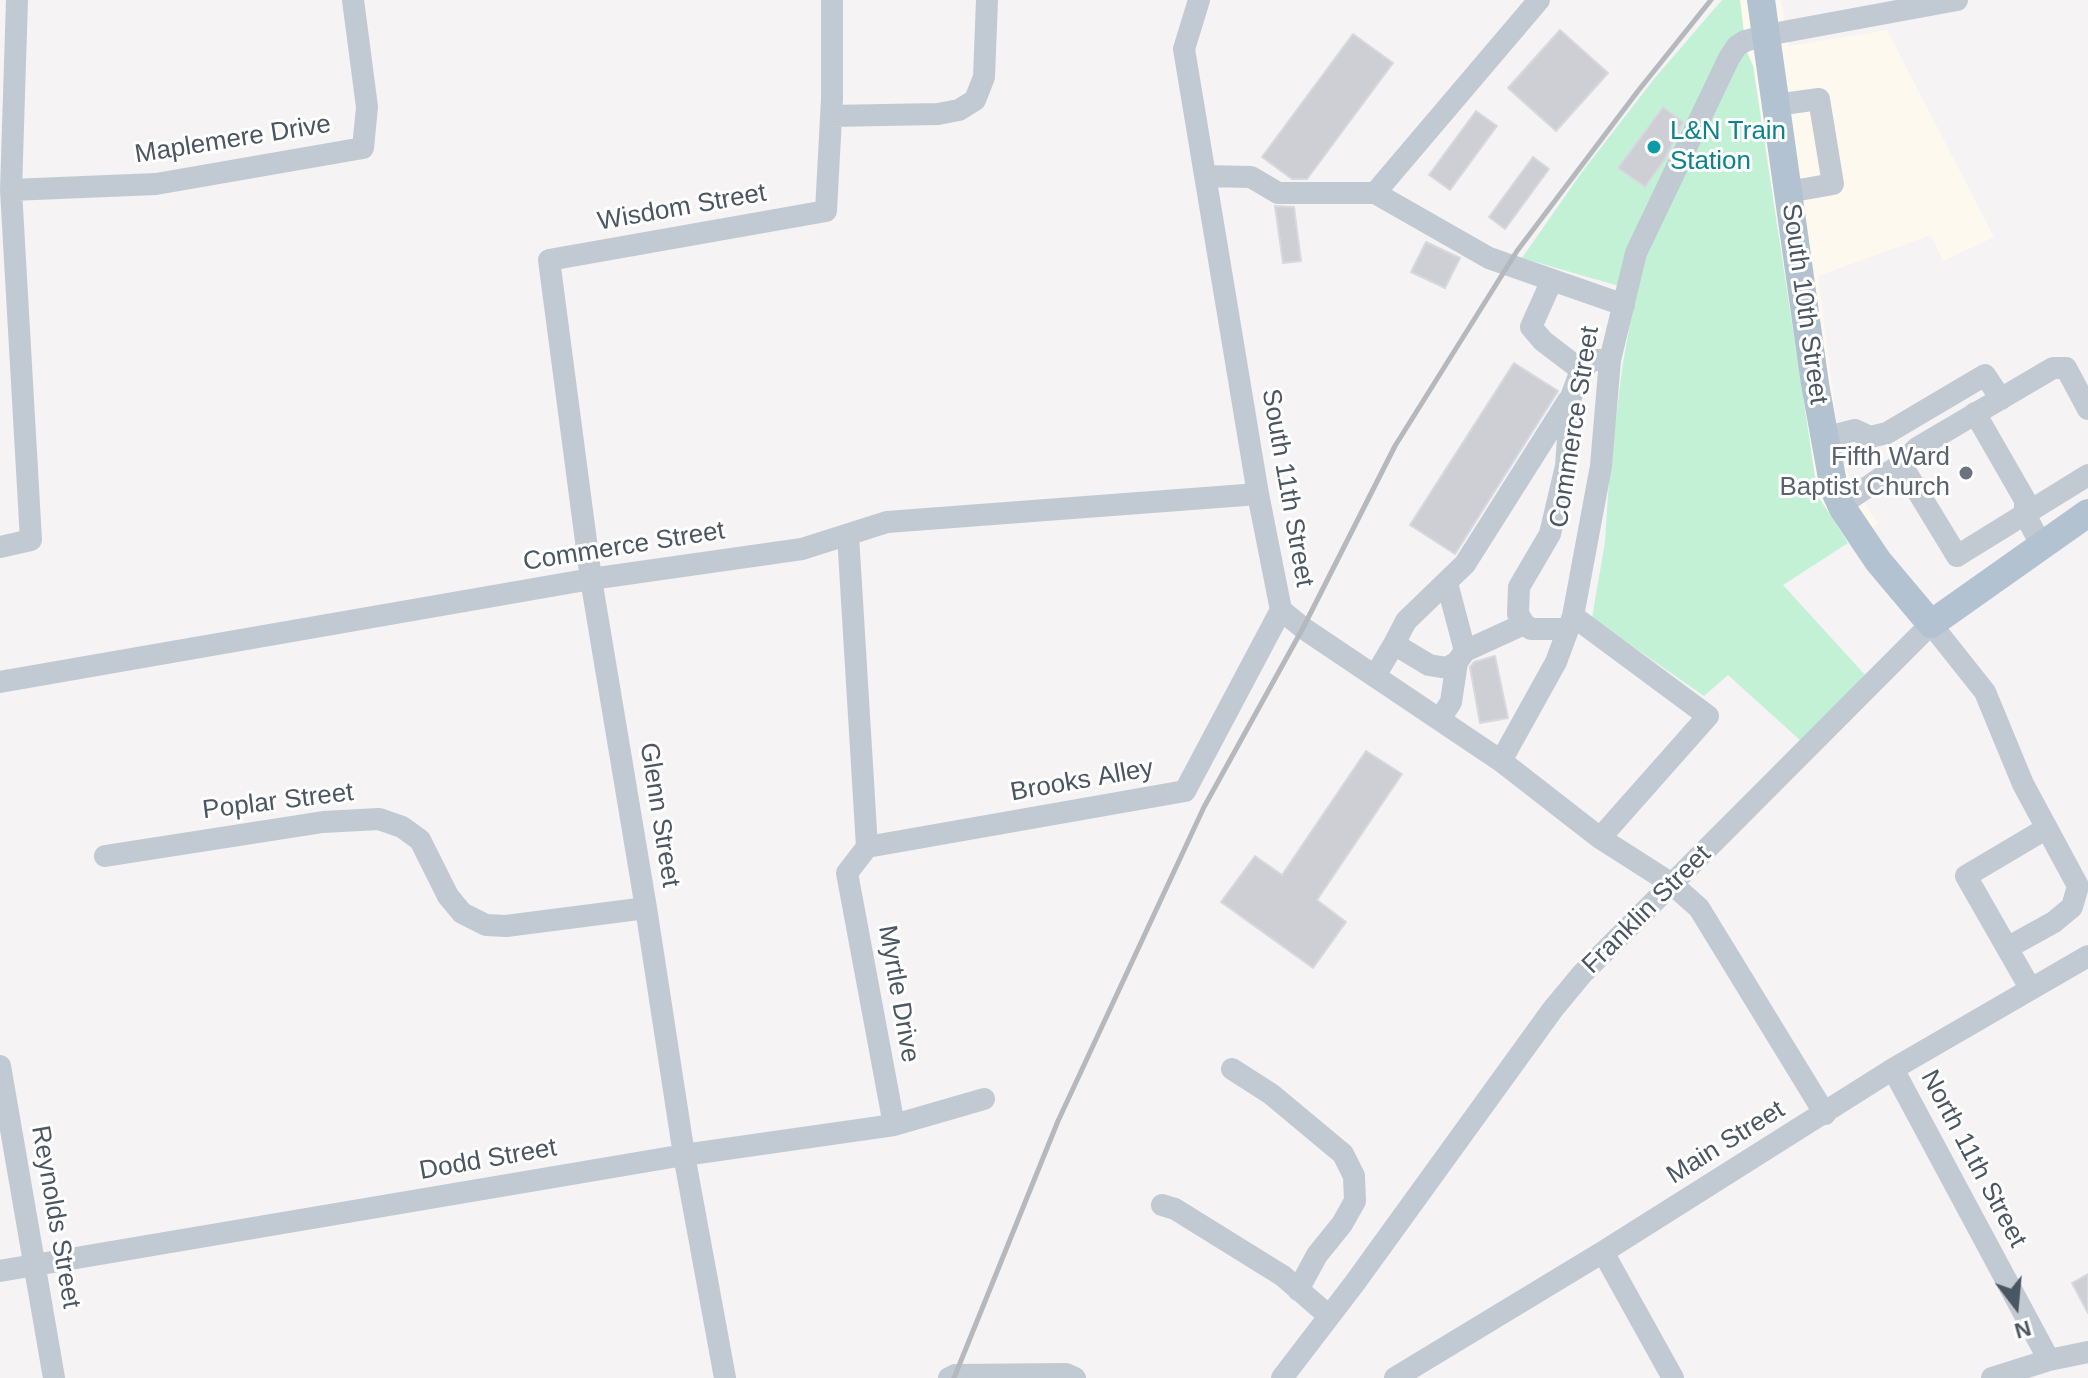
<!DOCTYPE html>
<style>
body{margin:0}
#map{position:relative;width:2088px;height:1378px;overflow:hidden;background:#f5f3f3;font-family:Arial,sans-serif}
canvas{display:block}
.north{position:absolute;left:1976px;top:1266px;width:80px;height:80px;-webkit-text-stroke:6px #fff;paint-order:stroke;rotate:164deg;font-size:22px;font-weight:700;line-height:32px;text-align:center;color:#4a5661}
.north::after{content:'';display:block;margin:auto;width:28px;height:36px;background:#4a5661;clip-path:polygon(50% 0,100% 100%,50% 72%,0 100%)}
</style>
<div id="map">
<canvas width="2088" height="1378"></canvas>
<div class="north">N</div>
</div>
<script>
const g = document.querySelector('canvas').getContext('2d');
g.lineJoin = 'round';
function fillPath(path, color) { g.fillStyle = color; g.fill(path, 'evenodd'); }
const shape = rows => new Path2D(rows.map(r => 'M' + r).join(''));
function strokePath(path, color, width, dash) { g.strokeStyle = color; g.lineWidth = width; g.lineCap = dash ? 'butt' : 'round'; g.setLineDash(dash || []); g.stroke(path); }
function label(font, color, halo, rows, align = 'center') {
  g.font = font + ' Arial,sans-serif'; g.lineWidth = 6; g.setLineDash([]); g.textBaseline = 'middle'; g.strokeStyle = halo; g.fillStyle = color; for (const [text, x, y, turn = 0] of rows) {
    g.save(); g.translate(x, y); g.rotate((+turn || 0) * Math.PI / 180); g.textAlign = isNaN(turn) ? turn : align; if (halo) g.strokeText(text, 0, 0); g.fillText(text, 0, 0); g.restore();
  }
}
fillPath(shape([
 [1740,0,1781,0,1789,46,1887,30,1994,237,1943,261,1931,235,1818,276,1837,424,1844,461,1851,482,1878,524,1848,543,1818,496,1754,66,1746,50]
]), '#fdf9ef');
fillPath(shape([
 [1722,0,1740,0,1746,50,1753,66,1818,496,1848,543,1783,585,1866,676,1801,741,1728,675,1704,696,1592,618,1605,542,1610,464,1623,363,1636,291,1522,258,1582,172,1654,79]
]), '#c3f1d5');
const building = shape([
 [1560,30,1608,73,1556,131,1508,88,1560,30],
 [1353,34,1393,63,1307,179,1292,179,1262,157,1353,34],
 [1663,107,1683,122,1665,159,1645,187,1618,168,1663,107],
 [1476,111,1497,126,1450,190,1429,175,1476,111],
 [1533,157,1549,169,1505,229,1489,217,1533,157],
 [1275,206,1294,207,1301,261,1283,263,1275,206],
 [1426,242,1460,258,1445,288,1411,272,1426,242],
 [1514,363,1558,391,1455,554,1410,525,1514,363],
 [1495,656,1508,718,1480,723,1470,667,1474,662,1495,656],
 [1366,751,1402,774,1317,900,1346,922,1313,968,1221,902,1255,856,1282,875,1366,751],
 [2088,1274,2088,1313,2072,1283,2088,1274]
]);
fillPath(building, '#cdcfd5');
strokePath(building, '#d7d9de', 2);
strokePath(shape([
 [1199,0,1184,49,1258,494,1281,610,1303,628,1501,761,1600,838,1672,884,1699,908,1825,1114],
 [1776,105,1819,99,1833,184,1788,192],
 [831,116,938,114,959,110,975,100,984,77,987,0],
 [1205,176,1251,177,1278,193,1375,193,1539,0],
 [11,190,156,184,363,148,367,107,353,0],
 [1375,193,1489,258,1624,305],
 [1552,280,1531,327,1543,341,1581,370],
 [2088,409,2066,368,2053,368,1917,448,1901,464,1957,556,2088,475],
 [1975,413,2025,500,2025,514,2041,545],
 [1824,438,1855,430,1870,437,1887,433,1985,375,2001,399],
 [1841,505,1901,464],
 [848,535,867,847],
 [0,547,31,540,11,190,17,0],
 [1447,583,1465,651],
 [1573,616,1708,716,1600,838],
 [1568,629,1531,629,1524,624,1518,614,1519,587,1550,534,1566,466,1571,397,1581,370,1592,360,1610,360],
 [1394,644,1406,621,1465,564,1568,401],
 [1375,676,1394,644,1429,665,1447,668,1457,662],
 [0,682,591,579,802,549,887,522,1258,494],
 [1440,719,1451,702,1457,662,1465,651,1524,624],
 [1501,761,1556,662,1573,616,1601,466,1610,360,1636,253,1729,58,1737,46,1745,41,1767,35,1957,0],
 [105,856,323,822,379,819,402,827,420,840,448,896,462,913,486,925,506,926,646,908],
 [2030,988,1966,876,2047,828],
 [0,1066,54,1378],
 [1232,1069,1271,1094,1343,1154,1354,1176,1355,1201,1342,1224,1317,1255,1298,1290],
 [1893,1069,2049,1360],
 [894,1125,847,873,867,847,1185,791,1281,610],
 [1162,1205,1175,1209,1283,1276,1329,1316],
 [1603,1252,1673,1378],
 [0,1271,684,1155,894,1125,984,1099],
 [725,1378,684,1155,646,908,591,579,549,260,826,211,832,99,832,0],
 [949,1378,955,1375,1066,1374,1075,1378],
 [1282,1378,1354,1284,1553,1009,1582,974,1931,624,1985,692,2023,784,2078,886,2072,907,2054,922,2007,948],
 [1395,1378,1603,1252,1893,1069,2088,956],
 [1992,1378,2049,1360,2088,1352]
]), '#c1cad2', 22);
strokePath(shape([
 [1761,0,1815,384,1834,489,1843,509,1878,561,1931,624,2088,513]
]), '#b3c2d1', 28);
strokePath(shape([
 [954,1378,1058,1121,1204,807,1303,628,1395,446,1517,251,1638,91,1711,0]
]), '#b5b8bd', 5);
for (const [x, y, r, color] of [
 [1654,147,8,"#0f9aa8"],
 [1966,473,8,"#6b7280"]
]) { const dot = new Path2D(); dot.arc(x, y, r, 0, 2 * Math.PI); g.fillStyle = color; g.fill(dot); strokePath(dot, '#fff', 3); }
label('26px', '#0d838f', '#fff', [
 ["L&N Train",1670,132],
 ["Station",1670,162]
], 'left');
label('26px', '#4a5661', '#fff', [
 ["Maplemere Drive",233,140,-9],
 ["Wisdom Street",682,208,-10],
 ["South 10th Street",1804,304,82],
 ["Commerce Street",1575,427,-81],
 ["South 11th Street",1287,488,80],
 ["Commerce Street",624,547,-9],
 ["Brooks Alley",1082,781,-10],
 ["Poplar Street",278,802,-7],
 ["Glenn Street",659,815,81],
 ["Franklin Street",1647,910,-45],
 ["Myrtle Drive",898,994,80],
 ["Main Street",1726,1143,-32],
 ["North 11th Street",1973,1159,62],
 ["Dodd Street",488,1160,-10],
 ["Reynolds Street",55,1217,80]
]);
label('26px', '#5b616d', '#fff', [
 ["Fifth Ward",1950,458],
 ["Baptist Church",1950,488]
], 'right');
</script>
